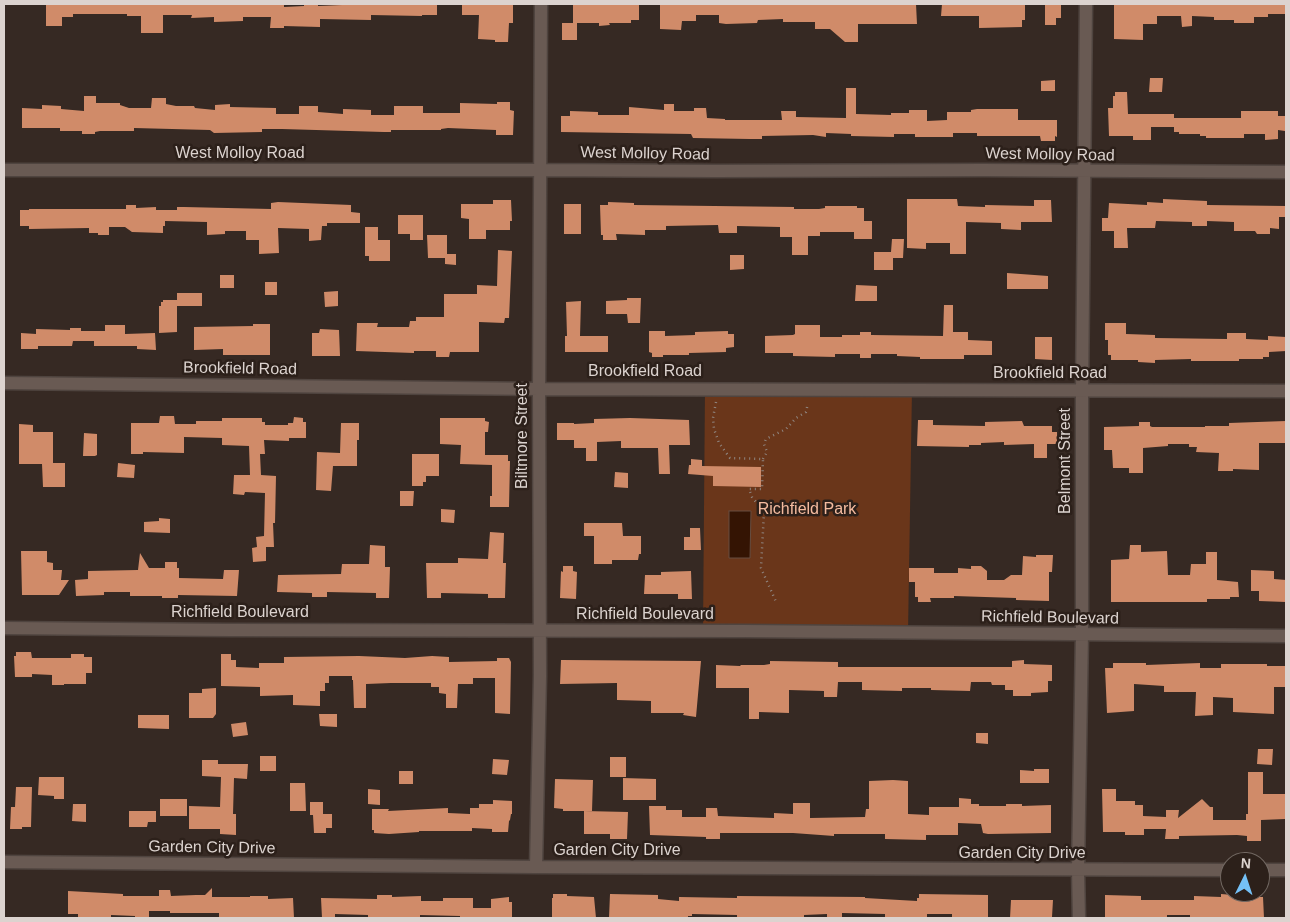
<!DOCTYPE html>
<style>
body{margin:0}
#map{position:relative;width:1290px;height:922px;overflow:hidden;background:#362923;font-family:Arial,sans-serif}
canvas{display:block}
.frame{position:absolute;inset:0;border:5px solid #dcd3cf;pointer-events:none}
.north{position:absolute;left:1220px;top:852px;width:50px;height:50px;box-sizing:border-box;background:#2c201a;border:1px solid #726862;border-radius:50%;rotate:4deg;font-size:14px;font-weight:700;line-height:20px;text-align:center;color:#dcd3cf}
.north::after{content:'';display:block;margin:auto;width:18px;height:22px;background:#74c0f6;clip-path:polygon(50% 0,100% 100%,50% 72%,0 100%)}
</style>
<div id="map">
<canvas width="1290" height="922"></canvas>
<div class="frame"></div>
<div class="north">N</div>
</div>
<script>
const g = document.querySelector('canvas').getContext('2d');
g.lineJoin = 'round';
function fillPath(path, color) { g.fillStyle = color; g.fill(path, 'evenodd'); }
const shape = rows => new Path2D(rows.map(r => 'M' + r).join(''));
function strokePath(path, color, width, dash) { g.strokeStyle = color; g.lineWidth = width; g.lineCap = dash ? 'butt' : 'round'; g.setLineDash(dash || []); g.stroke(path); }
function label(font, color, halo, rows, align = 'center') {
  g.font = font + ' Arial,sans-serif'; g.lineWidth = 5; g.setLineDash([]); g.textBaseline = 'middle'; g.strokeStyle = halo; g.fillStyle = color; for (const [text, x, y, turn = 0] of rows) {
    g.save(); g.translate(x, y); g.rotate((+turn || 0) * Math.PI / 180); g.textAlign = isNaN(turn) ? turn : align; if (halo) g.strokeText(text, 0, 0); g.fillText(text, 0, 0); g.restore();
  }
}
fillPath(shape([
 [705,388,912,389,908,633,703,631]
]), '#6a361a');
const water = shape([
 [729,511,751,511,750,558,729,558,729,511]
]);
fillPath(water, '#341403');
strokePath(water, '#664d40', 1);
fillPath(shape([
 [46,4,284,4,284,7,304,6,304,4,318,4,318,6,342,5,342,4,437,4,437,15,422,15,422,16,371,15,371,20,320,19,320,27,284,26,284,28,270,28,271,17,243,17,243,21,214,22,214,17,191,18,192,15,163,15,163,33,141,33,141,16,127,16,127,14,73,14,73,17,62,17,62,26,46,26],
 [462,4,513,4,513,23,509,23,508,42,495,42,495,40,478,39,479,15,462,15],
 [573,4,639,4,639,20,631,20,631,23,609,23,610,25,599,26,599,23,577,23,577,40,562,40,562,23,573,23],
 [660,4,916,4,917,24,858,24,858,42,845,42,830,29,815,29,815,22,783,22,783,19,758,20,757,23,726,24,719,23,719,15,696,15,696,21,682,21,681,30,660,29],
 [942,4,1025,4,1025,20,1022,20,1022,27,979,28,979,16,941,16],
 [1045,4,1061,4,1061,18,1056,18,1056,25,1045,25],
 [1114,4,1286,4,1286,14,1268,14,1268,17,1254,17,1254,23,1234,23,1234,20,1214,20,1214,17,1192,16,1192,26,1182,27,1181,16,1157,16,1157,24,1143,24,1143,40,1114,39],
 [1150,78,1163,78,1162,92,1149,92],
 [1055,80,1055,91,1041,91,1041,81],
 [846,88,856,88,856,114,891,115,891,113,909,113,909,110,927,110,927,121,947,120,947,112,971,112,971,110,977,109,1018,109,1018,120,1057,120,1057,137,1055,136,1055,141,1041,141,1040,136,977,136,977,133,953,133,953,137,915,137,915,134,894,134,894,137,851,136,851,134,826,133,826,137,813,135,762,136,762,139,750,139,693,138,691,134,561,132,561,116,570,116,570,111,598,112,598,115,629,115,629,107,664,110,664,104,674,104,674,111,694,111,694,108,706,108,707,118,725,119,725,120,782,120,781,111,796,111,796,117,846,118],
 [1115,92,1127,92,1128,114,1174,114,1174,118,1241,118,1241,111,1278,111,1278,116,1285,116,1285,131,1278,130,1278,139,1265,140,1265,134,1244,134,1244,138,1206,138,1206,136,1200,136,1200,134,1179,134,1179,132,1174,132,1174,127,1151,127,1151,140,1133,140,1133,136,1109,136,1108,108,1113,108,1113,96,1115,96],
 [84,96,96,96,96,103,120,103,120,105,129,108,151,108,152,98,166,98,166,104,176,106,194,106,195,108,215,110,215,105,230,104,230,107,276,108,276,114,299,114,299,106,318,106,318,112,343,114,343,109,371,110,371,115,394,115,394,106,423,106,423,113,460,113,460,103,497,104,497,102,510,102,510,110,514,111,513,135,496,135,496,130,448,128,441,129,441,130,391,130,391,132,384,132,282,129,262,129,262,132,214,133,210,130,134,128,134,131,100,131,95,132,95,134,82,134,82,131,60,131,60,128,22,128,22,108,42,109,42,105,61,106,61,109,84,111],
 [907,199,957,199,958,206,985,207,985,205,1034,206,1034,200,1051,200,1052,222,1021,222,1021,230,1001,229,1001,223,966,222,966,254,950,254,950,243,926,243,926,249,907,248],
 [1163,199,1207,201,1207,205,1286,206,1286,217,1279,217,1279,229,1270,228,1270,234,1257,234,1255,231,1234,231,1234,222,1207,221,1207,226,1192,226,1192,222,1156,221,1155,228,1127,228,1128,248,1114,248,1114,231,1102,231,1102,218,1108,218,1109,203,1147,205,1147,202,1163,203],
 [493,200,511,200,512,221,510,221,510,230,486,230,486,239,469,239,469,219,461,218,461,204,493,204],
 [278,202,351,205,351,212,360,213,360,223,327,223,327,226,322,226,321,240,309,241,309,229,278,228,279,253,259,254,259,240,246,240,246,231,225,231,225,234,207,235,207,222,165,221,165,226,163,226,163,233,132,232,125,227,109,227,109,235,98,235,98,233,89,233,89,228,29,229,29,226,20,226,20,210,29,210,29,209,126,209,126,205,136,205,136,208,156,207,156,210,177,210,177,207,184,207,271,209,271,203],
 [608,202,634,203,634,205,794,207,794,209,819,209,825,208,825,206,857,206,857,208,864,208,864,221,872,221,872,239,854,239,854,232,820,232,820,236,808,236,808,255,792,255,792,237,780,237,780,227,737,226,737,233,719,233,718,225,666,226,666,230,645,230,645,235,616,234,617,240,603,240,603,235,601,235,600,205,608,205],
 [564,204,581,204,581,234,564,234],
 [398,215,423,215,423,240,410,240,410,234,398,234],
 [365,227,378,227,378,240,390,240,390,261,369,261,369,256,365,256],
 [427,235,447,235,447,254,456,254,456,265,445,264,445,258,428,258],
 [892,239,904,239,903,258,893,258,893,270,874,270,874,252,891,252],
 [498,250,512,251,509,318,505,318,504,323,479,322,479,352,450,352,449,357,436,357,436,351,414,351,414,353,356,351,357,323,378,323,377,327,409,327,410,321,416,321,416,317,444,317,444,294,477,294,477,285,497,286],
 [730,255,744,255,744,269,730,270],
 [1007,273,1048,276,1048,289,1007,289],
 [220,275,234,275,234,288,220,288],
 [265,282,277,282,277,295,265,295],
 [856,285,877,286,877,301,855,301],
 [338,291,338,306,325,307,324,292],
 [177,293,202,293,202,306,177,306,177,332,159,333,159,306,161,306,161,302,163,302,163,300,177,300],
 [627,298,641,298,640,323,628,323,627,314,606,314,606,301,627,300],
 [581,301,580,336,608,336,608,352,565,352,565,336,567,336,566,302],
 [944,305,953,305,953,332,968,332,968,340,992,341,992,355,964,355,964,359,920,359,920,357,897,356,897,354,871,354,871,358,860,358,860,354,835,354,835,357,793,356,793,353,765,353,765,336,793,335,795,334,795,325,820,325,820,337,842,337,842,335,860,335,860,332,871,332,871,335,943,336],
 [1105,323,1126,323,1126,334,1155,335,1155,338,1227,339,1227,333,1246,333,1246,339,1268,340,1268,336,1286,337,1286,351,1269,352,1269,357,1263,357,1263,359,1239,359,1239,361,1191,361,1191,359,1155,360,1155,363,1138,362,1138,360,1111,360,1111,355,1108,355,1108,340,1105,340],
 [253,324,270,324,270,355,223,355,223,349,194,350,194,327,253,326],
 [105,325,125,325,125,334,155,333,156,350,137,349,137,346,94,346,94,341,73,341,72,346,38,346,38,349,21,349,21,333,36,334,36,329,70,330,70,328,81,328,81,331,105,331],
 [320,329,339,330,340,356,312,356,312,333,319,333],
 [649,331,665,331,665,336,695,335,695,332,728,331,728,334,734,334,734,347,726,348,726,352,689,353,689,355,663,355,663,357,652,357,652,353,649,352],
 [1035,337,1052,337,1052,360,1035,359],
 [160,416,174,416,175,424,196,424,196,421,222,421,222,418,262,418,262,422,265,422,265,425,288,425,288,423,293,423,294,417,303,418,303,422,306,422,306,438,289,438,289,441,264,440,265,454,260,454,261,475,276,476,275,523,273,523,274,547,266,547,266,561,253,562,252,548,257,547,256,537,264,536,265,493,245,492,244,495,233,494,234,475,250,475,249,446,222,445,222,438,184,437,184,453,143,452,143,454,131,454,131,423,159,423],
 [440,418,485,418,485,421,489,422,488,432,485,432,485,455,508,455,508,461,510,461,509,507,490,507,490,496,492,496,492,465,460,464,461,445,440,444],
 [630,418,689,420,690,445,669,445,670,474,659,474,658,448,621,448,621,441,597,442,597,461,586,461,586,448,574,448,574,440,557,440,557,423,574,423,574,424,594,423,594,419],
 [918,420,933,420,933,425,985,426,985,422,1022,421,1024,426,1052,426,1052,432,1057,432,1057,444,1047,444,1047,458,1034,458,1034,444,1004,445,1004,442,981,443,981,445,969,445,969,447,917,446],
 [1286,421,1286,443,1259,443,1259,470,1233,469,1233,471,1218,471,1219,453,1196,452,1197,447,1189,447,1189,444,1168,444,1168,446,1143,448,1143,473,1129,473,1129,468,1113,468,1112,450,1104,450,1104,427,1139,426,1139,422,1150,422,1150,426,1152,427,1205,427,1205,426,1229,426,1229,423],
 [341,423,359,423,359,440,357,440,357,466,333,466,331,491,316,490,317,452,340,453],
 [19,424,33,425,33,432,53,432,53,463,65,463,65,487,43,487,42,464,19,464],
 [84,433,97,434,97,455,95,456,83,456],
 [412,454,439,454,439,476,426,476,426,482,423,482,423,486,412,486],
 [691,459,702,460,702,466,761,467,761,487,713,486,713,476,688,474,689,465,691,465],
 [118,463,135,465,134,478,117,477],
 [615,472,628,473,628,488,614,487],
 [400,491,414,491,413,506,400,506],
 [441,509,455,510,454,523,441,522],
 [159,518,170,519,170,533,144,532,144,522,159,521],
 [584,523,622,523,623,536,641,536,641,554,639,554,638,560,612,560,612,564,594,564,594,536,584,536],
 [690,528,700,528,701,550,684,550,684,537,690,537],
 [490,532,504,533,503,563,506,563,505,598,488,598,488,594,441,593,441,598,427,598,426,563,458,563,458,558,488,559],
 [370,545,385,546,385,567,390,567,389,598,376,598,376,593,327,592,327,597,312,597,312,593,277,592,278,575,341,574,342,564,369,564],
 [1130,545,1141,545,1141,552,1167,551,1168,575,1190,575,1191,564,1206,564,1206,552,1217,552,1217,580,1238,582,1239,597,1230,597,1230,599,1207,599,1207,602,1111,602,1111,560,1129,559],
 [21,551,47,551,47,562,53,563,53,570,62,570,61,580,69,580,59,595,22,595],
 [140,553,149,568,165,568,165,562,177,562,177,568,179,568,179,578,223,579,224,570,239,570,237,596,178,595,178,598,162,598,162,596,130,596,130,592,104,592,104,595,76,596,75,580,88,579,88,571,138,570],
 [1036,555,1053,555,1052,572,1049,572,1049,601,1016,600,1016,598,954,596,954,598,930,598,931,602,918,602,918,597,915,597,915,582,909,582,909,568,934,568,934,573,958,573,958,568,971,569,971,566,981,566,987,571,987,580,1004,580,1011,575,1022,575,1023,556,1036,557],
 [563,566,573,566,573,571,577,572,576,599,560,598,561,571,563,572],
 [1251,570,1274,571,1274,579,1286,580,1286,602,1259,601,1259,591,1251,591],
 [691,571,692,599,678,599,678,594,644,594,645,575,661,575,661,572],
 [16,652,31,652,32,658,71,658,71,654,84,654,84,657,92,657,92,673,86,673,86,684,64,684,64,685,52,685,52,675,32,674,32,677,15,677,14,656,16,656],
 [221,654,231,654,231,660,236,660,236,667,259,668,259,663,284,663,284,657,359,656,405,658,432,656,449,657,449,662,497,661,497,658,509,658,511,662,510,714,495,713,495,678,473,678,473,684,458,684,457,708,446,708,446,694,439,693,439,687,431,687,431,683,391,683,366,684,366,708,354,708,353,680,352,680,352,676,329,676,329,683,325,683,325,691,320,691,320,706,293,705,293,695,260,696,260,687,221,686],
 [561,660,701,661,696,717,683,715,684,713,651,713,651,701,617,700,617,683,560,684],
 [1024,660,1024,664,1052,665,1052,681,1048,681,1048,692,1031,693,1031,696,1013,696,1013,690,1005,690,1005,685,992,685,991,682,971,682,970,691,931,690,931,688,902,688,902,691,862,690,862,682,838,682,837,697,824,697,824,691,789,690,789,713,759,712,759,719,749,719,749,688,716,688,716,665,740,666,741,665,764,665,770,664,770,661,838,662,838,667,1012,667,1012,661],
 [1113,663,1146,663,1146,665,1200,663,1200,668,1221,668,1221,664,1267,664,1267,666,1286,666,1286,682,1285,687,1274,687,1274,714,1233,712,1233,698,1213,697,1213,715,1195,716,1196,692,1164,692,1164,686,1134,684,1134,711,1107,713,1105,668,1113,668],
 [216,688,216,714,213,718,189,718,189,693,202,693,202,689],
 [319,714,337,714,337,727,320,726],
 [138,715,169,715,169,729,138,728],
 [246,722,248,735,233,737,231,724],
 [976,733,988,733,988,744,976,743],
 [1258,749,1273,749,1272,765,1257,764],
 [260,756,276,756,276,771,260,771],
 [610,757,626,757,626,777,610,777],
 [493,759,509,760,507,775,492,774],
 [202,760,218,760,218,764,248,764,247,779,234,778,233,814,236,814,236,835,220,834,220,829,189,829,189,806,220,807,221,777,202,776],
 [1034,769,1049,769,1049,783,1020,783,1020,770,1034,771],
 [399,771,413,771,413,784,399,784],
 [1248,772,1263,772,1263,794,1285,794,1285,819,1261,820,1261,841,1247,841,1247,836,1237,835,1179,836,1179,839,1165,839,1166,829,1144,829,1144,835,1125,835,1125,832,1103,832,1102,789,1116,789,1116,801,1135,801,1135,805,1143,805,1143,816,1166,817,1166,810,1179,810,1178,818,1202,799,1210,807,1213,807,1213,820,1246,820,1246,814,1248,814],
 [39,777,64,777,64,799,54,799,54,796,38,795],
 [623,778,656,779,656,800,623,800],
 [555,779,593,780,592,811,563,811,563,809,554,808],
 [893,780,908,781,908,814,929,815,929,807,959,807,959,798,971,799,971,804,979,804,979,806,1006,806,1006,804,1022,804,1022,806,1051,805,1051,833,988,834,983,833,981,824,958,823,958,835,926,835,926,840,885,839,885,834,834,834,834,836,793,833,720,833,720,839,706,839,706,837,650,835,649,806,666,806,666,810,682,810,682,817,706,817,706,808,717,808,718,816,774,818,774,813,793,814,793,803,810,803,810,818,865,817,866,809,869,809,869,781],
 [290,783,305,783,306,811,290,811],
 [16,787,32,787,31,827,22,827,22,829,10,829,11,807,15,807],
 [368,789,380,790,380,805,368,804],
 [160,799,187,799,187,816,160,816],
 [493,800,512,801,512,814,511,814,510,820,509,821,508,832,492,832,492,829,472,828,472,831,419,831,419,832,389,834,374,833,374,830,372,830,372,809,389,809,388,811,448,808,448,813,470,814,470,808,479,808,479,804,493,804],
 [310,802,323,802,323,814,332,814,332,828,326,828,326,833,314,833,313,815,310,815],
 [73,804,86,804,86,822,72,821],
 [129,811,156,811,156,822,148,822,147,827,129,827],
 [584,811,628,812,627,839,610,839,610,834,584,834],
 [212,888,212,897,250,897,250,896,268,896,268,899,293,898,294,918,219,918,219,913,170,913,170,911,149,911,149,918,135,918,135,916,111,915,111,918,78,918,78,914,68,914,68,891,123,894,123,896,159,896,159,890,170,890,171,896,196,895,205,895],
 [553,894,567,894,567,896,594,897,596,918,552,918,552,898,553,898],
 [610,894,658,895,658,899,679,901,679,897,737,898,737,896,865,897,865,898,917,901,917,898,919,898,919,894,988,895,988,918,952,918,952,914,927,914,927,918,885,918,885,914,842,913,842,918,827,918,827,914,804,915,804,918,737,918,737,915,692,914,692,916,688,916,688,918,609,918],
 [1221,894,1233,895,1233,897,1263,897,1264,918,1190,918,1190,915,1167,915,1167,918,1105,918,1105,895,1141,896,1141,900,1194,900,1194,896,1221,897],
 [377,895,392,895,392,897,421,896,421,901,443,901,443,898,473,898,473,908,491,908,491,899,509,897,509,902,512,902,512,918,460,918,460,916,420,915,420,918,368,918,368,915,335,914,335,918,322,918,321,898,377,899],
 [1011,900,1053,900,1052,917,1010,918]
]), '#d08b69');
const street = shape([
 [4,170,540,170,716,171,983,170,1286,172],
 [4,383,539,389,1286,391],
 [4,628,228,630,745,631,1286,636],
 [4,862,536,867,1230,870],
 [536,867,540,676,539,389,541,4],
 [1260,870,1286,870],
 [1079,918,1078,870,1082,634,1082,391,1086,4]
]);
strokePath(street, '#4f443f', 15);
strokePath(shape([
 [716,402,713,418,714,429,719,443,727,454,730,458,763,459,762,489,749,489,752,497,764,512,761,568,777,604],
 [763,459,767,452,764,444,766,439,786,429,796,418,806,412,808,403]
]), '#908681', 2.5, [1, 4]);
strokePath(street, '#695a53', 12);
label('16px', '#dcd3cf', '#2c201a', [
 ["West Molloy Road",240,154],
 ["West Molloy Road",645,154,1],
 ["West Molloy Road",1050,155,1],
 ["Brookfield Road",240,369,1],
 ["Brookfield Road",645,372],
 ["Brookfield Road",1050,374],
 ["Biltmore Street",523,436,-90],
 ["Belmont Street",1066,461,-90],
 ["Richfield Boulevard",240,613],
 ["Richfield Boulevard",645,615],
 ["Richfield Boulevard",1050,618,1],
 ["Garden City Drive",212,848,1],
 ["Garden City Drive",617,851],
 ["Garden City Drive",1022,854]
]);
label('16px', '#f4bb9f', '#2c201a', [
 ["Richfield Park",807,510]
]);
</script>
